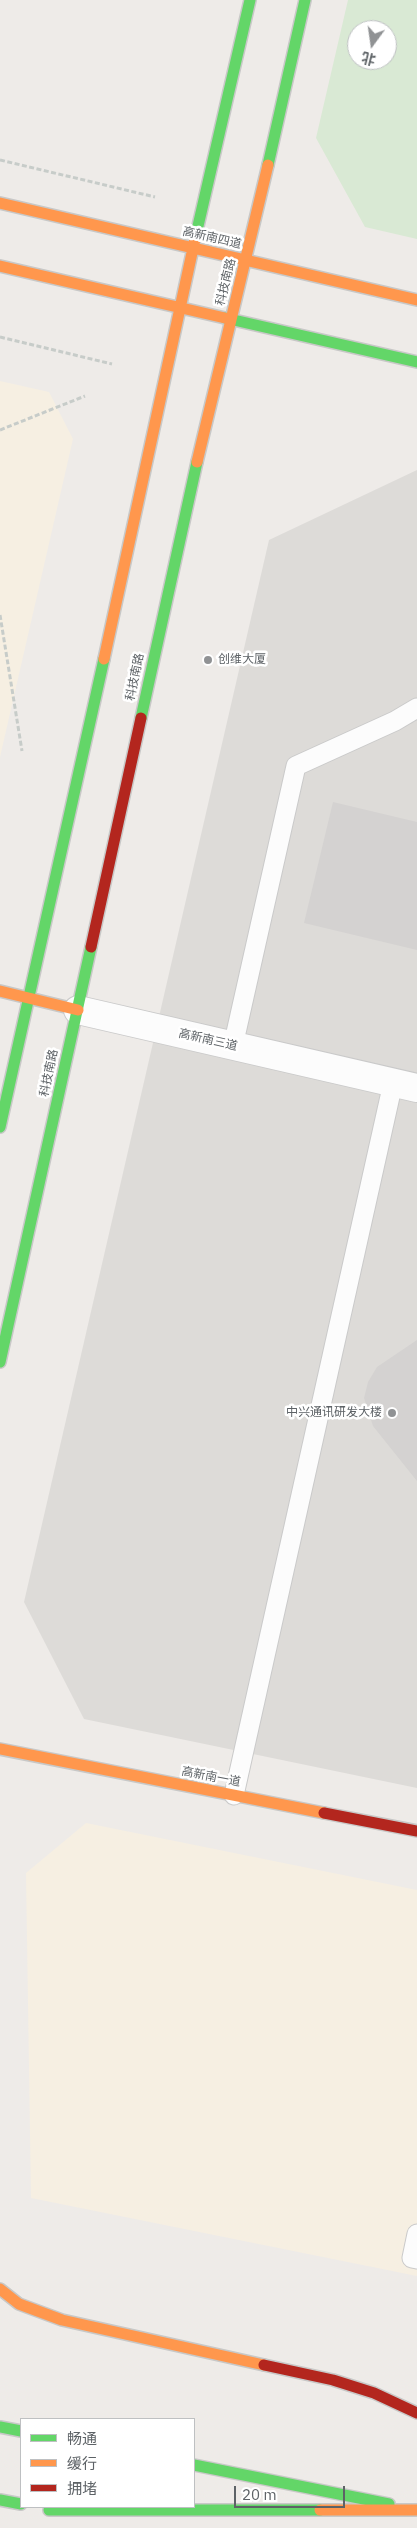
<!DOCTYPE html>
<meta charset="utf-8">
<style>
body{margin:0}
#map{position:relative;width:417px;height:2528px;overflow:hidden;background:#eeebe8;font-family:"IBM Plex Sans","Noto Sans SC",sans-serif}
canvas{display:block}
.legend{position:absolute;left:20px;top:2418px;width:175px;height:90px;box-sizing:border-box;background:#fff;border:1px solid #bec0c2;margin:0;padding:6px 9px;list-style:none;font-size:15px;color:#5d6266}
.legend li{display:flex;align-items:center;gap:10px;height:25px}
.legend b{width:25px;border:1px solid #bec0c2}
.north{position:absolute;left:347px;top:20px;width:50px;height:50px;box-sizing:border-box;background:#fff;border:1px solid #bec0c2;border-radius:50%;rotate:194deg;font-size:14px;font-weight:700;line-height:20px;text-align:center;color:#5d6266}
.north::after{content:'';display:block;margin:auto;width:18px;height:22px;background:#909294;clip-path:polygon(50% 0,100% 100%,50% 72%,0 100%)}
.scale{position:absolute;left:234px;top:2486px;width:111px;height:22px;box-sizing:border-box;border:2px solid #5d6266;border-top:0;padding-left:6px;font-size:15px;line-height:18px;white-space:nowrap;color:#5d6266;-webkit-text-stroke:4px #fff;paint-order:stroke}
</style>
<div id="map">
<canvas width="417" height="2528"></canvas>
<ul class="legend">
<li><b style="height:6px;background:#63d668"></b>畅通</li>
<li><b style="height:6px;background:#ff974d"></b>缓行</li>
<li><b style="height:6px;background:#b3261e"></b>拥堵</li>
</ul>
<div class="north">北</div>
<div class="scale">20 m</div>
</div>
<script>
const g = document.querySelector('canvas').getContext('2d');
g.lineJoin = 'round';
function fillPath(path, color) { g.fillStyle = color; g.fill(path, 'evenodd'); }
const shape = rows => new Path2D(rows.map(r => 'M' + r).join(''));
function strokePath(path, color, width, dash) { g.strokeStyle = color; g.lineWidth = width; g.lineCap = dash ? 'butt' : 'round'; g.setLineDash(dash || []); g.stroke(path); }
function label(font, color, halo, rows, align = 'center') {
  g.font = font + ' "IBM Plex Sans","Noto Sans SC",sans-serif'; g.lineWidth = 5; g.setLineDash([]); g.textBaseline = 'middle'; g.strokeStyle = halo; g.fillStyle = color; for (const [text, x, y, turn = 0] of rows) {
    g.save(); g.translate(x, y); g.rotate((+turn || 0) * Math.PI / 180); g.textAlign = isNaN(turn) ? turn : align; if (halo) g.strokeText(text, 0, 0); g.fillText(text, 0, 0); g.restore();
  }
}
fillPath(shape([
 [0,381,49,392,73,439,0,757],
 [86,1823,417,1890,417,2276,31,2198,26,1873]
]), '#f6efe2');
fillPath(shape([
 [417,470,417,1788,84,1719,24,1602,269,540]
]), '#dddbd8');
fillPath(shape([
 [348,0,417,0,417,239,365,227,316,138],
 [357,30,387,30,387,60,357,60]
]), '#d9e9d4');
fillPath(shape([
 [333,802,417,822,417,950,304,923],
 [417,1340,417,1481,373,1426,364,1398,368,1382,377,1367]
]), '#d4d2d1');
const lane = shape([
 [233,1046,296,766,395,721,417,708],
 [234,1795,393,1083],
 [417,2234,412,2258,417,2259]
]);
const street = shape([
 [78,1010,417,1088]
]);
const fast = shape([
 [268,165,305,0],
 [195,239,250,0],
 [225,318,417,362],
 [141,718,197,462],
 [0,1127,104,659],
 [0,1362,91,947],
 [0,2427,21,2431],
 [194,2465,389,2504],
 [0,2500,21,2504],
 [49,2510,320,2510]
]);
const slow = shape([
 [0,203,417,300],
 [0,266,225,318],
 [197,462,268,165],
 [104,659,195,239],
 [0,991,78,1010],
 [0,1749,324,1813],
 [0,2289,19,2304,62,2320,264,2365],
 [320,2510,417,2510]
]);
const jam = shape([
 [91,947,141,718],
 [324,1813,417,1831],
 [264,2365,333,2380,374,2393,417,2413]
]);
strokePath(lane, '#cacaca', 21);
strokePath(street, '#cacaca', 30);
strokePath(fast, '#c8c8c7', 14);
strokePath(slow, '#c8c8c7', 14);
strokePath(jam, '#c8c8c7', 14);
strokePath(shape([
 [0,160,155,197],
 [0,337,112,364],
 [0,430,85,396],
 [0,615,22,751]
]), '#c7ccc9', 3, [5, 2.5]);
strokePath(lane, '#fcfcfc', 19);
strokePath(street, '#fcfcfc', 28);
strokePath(fast, '#63d668', 11);
strokePath(slow, '#ff974d', 11);
strokePath(jam, '#b3261e', 11);
for (const [x, y, r, color] of [
 [208,660,5,"#909294"],
 [392,1413,5,"#909294"]
]) { const dot = new Path2D(); dot.arc(x, y, r, 0, 2 * Math.PI); g.fillStyle = color; g.fill(dot); strokePath(dot, '#fff', 2); }
label('12px', '#5d6266', '#fff', [
 ["高新南四道",212,238,13],
 ["科技南路",226,282,-76],
 ["科技南路",135,677,-78],
 ["高新南三道",208,1040,13],
 ["科技南路",49,1073,-78],
 ["高新南一道",211,1777,11]
]);
label('12px', '#5d6266', '#fff', [
 ["创维大厦",218,660],
 ["中兴通讯研发大楼",382,1413,"right"]
], 'left');
</script>
